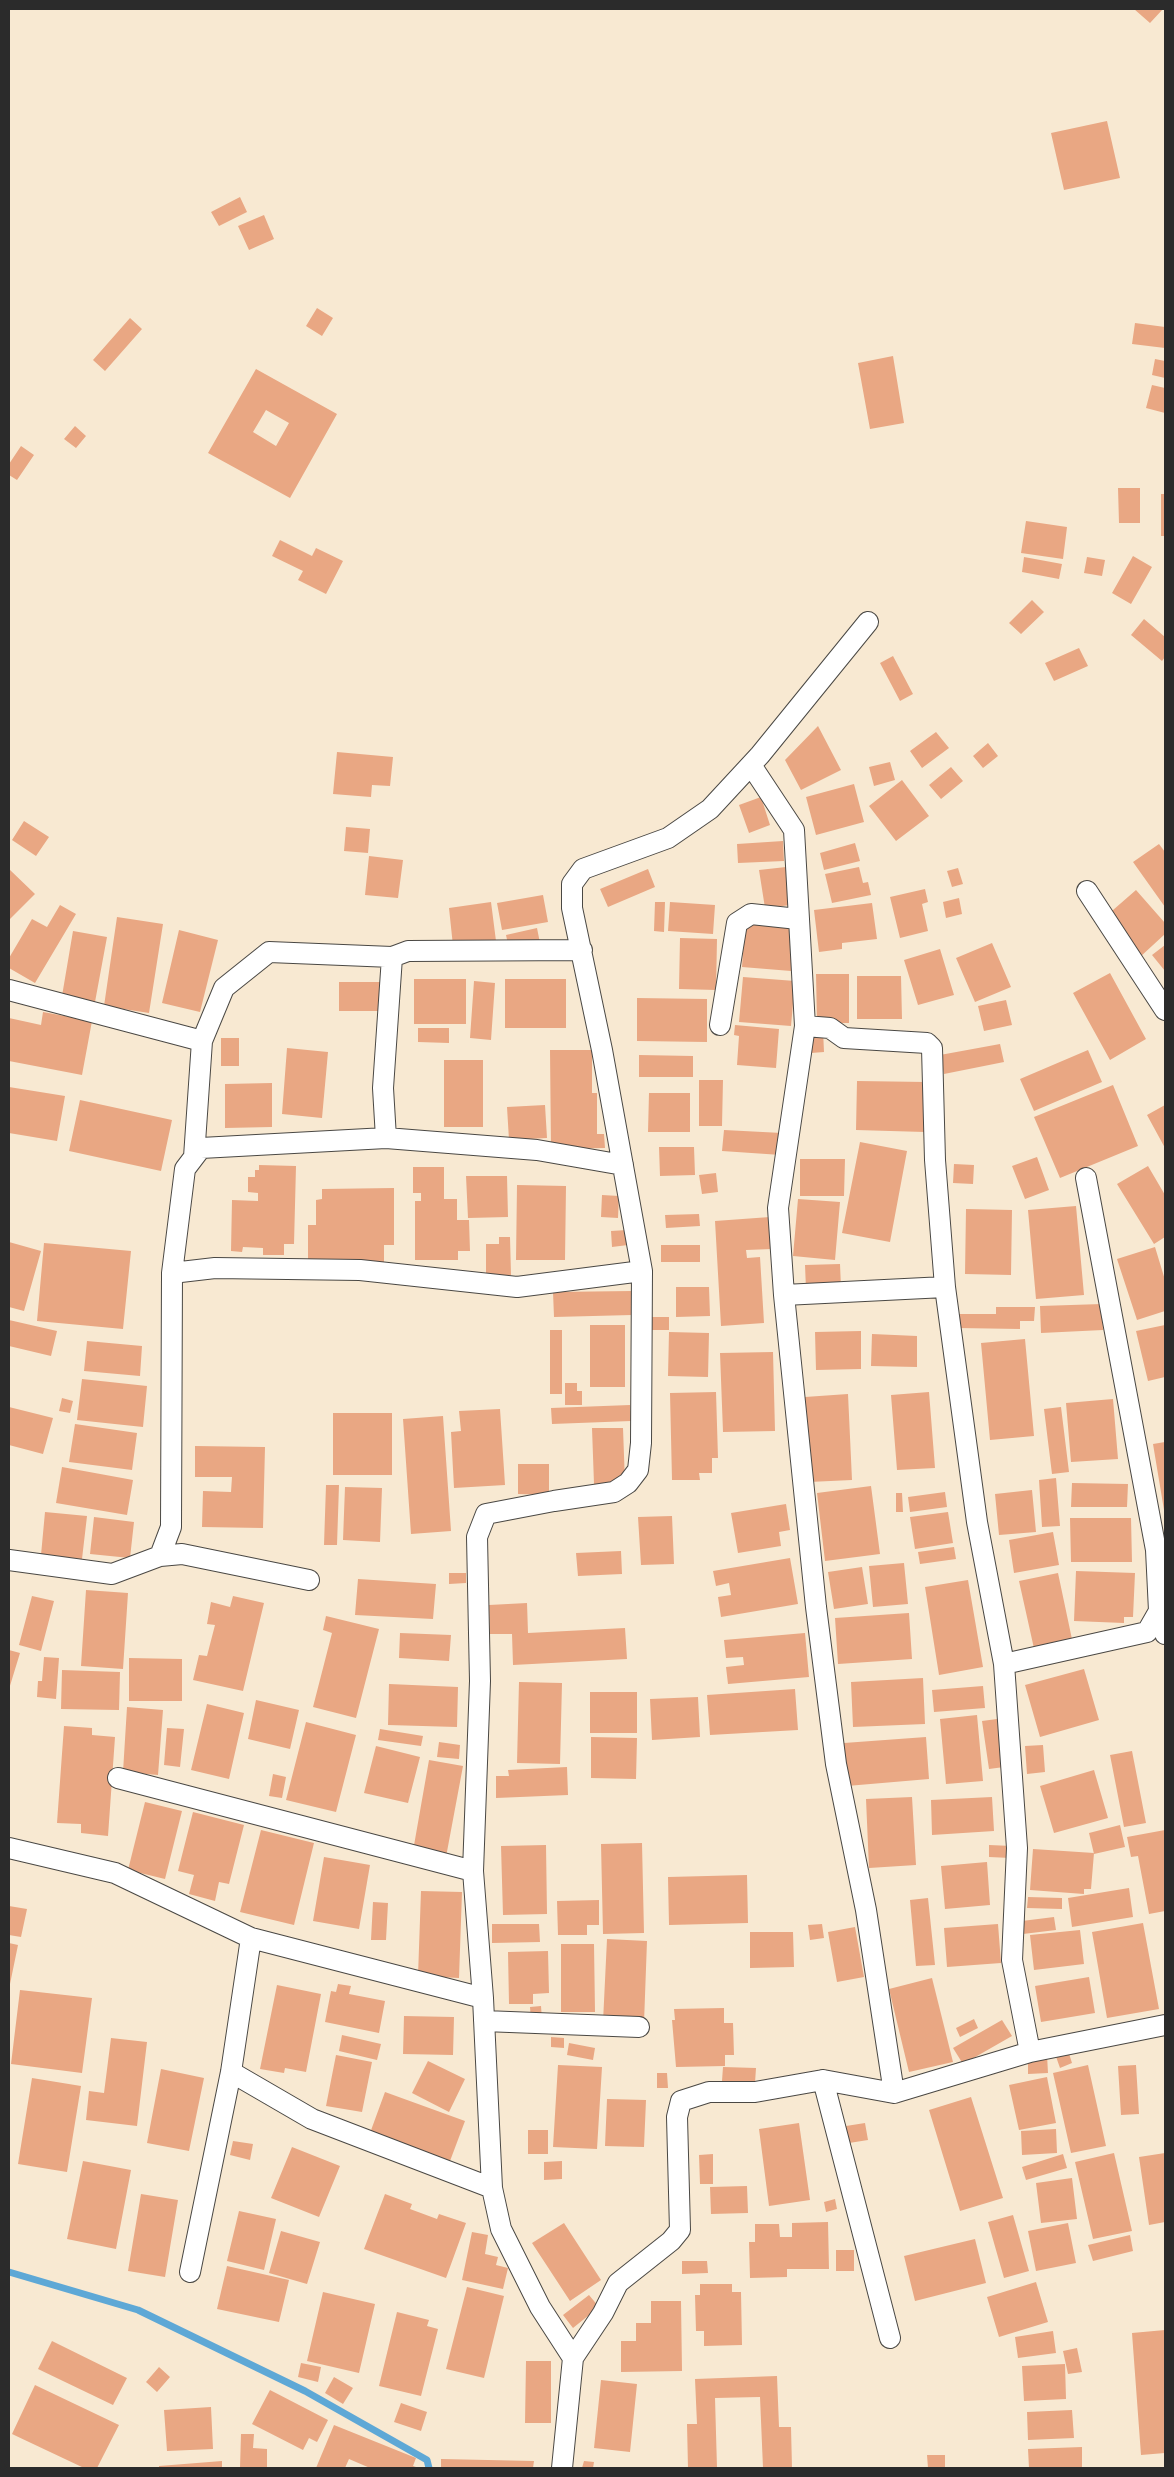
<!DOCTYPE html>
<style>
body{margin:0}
#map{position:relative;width:1174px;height:2477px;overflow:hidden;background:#f8e9d2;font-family:Mynerve,sans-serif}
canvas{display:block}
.frame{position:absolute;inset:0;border:10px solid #2b2b2b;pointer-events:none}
</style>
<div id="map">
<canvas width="1174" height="2477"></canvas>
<div class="frame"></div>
</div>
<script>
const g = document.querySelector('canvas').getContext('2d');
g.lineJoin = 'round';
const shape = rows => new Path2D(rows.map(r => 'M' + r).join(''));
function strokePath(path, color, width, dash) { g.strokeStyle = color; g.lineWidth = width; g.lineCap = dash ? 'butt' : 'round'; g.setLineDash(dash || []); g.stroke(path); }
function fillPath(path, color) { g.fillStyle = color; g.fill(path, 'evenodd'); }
strokePath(shape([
 [9,2272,138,2310,305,2391,427,2460,429,2468]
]), '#5ea8d6', 7);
fillPath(shape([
 [1134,9,1163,9,1150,23],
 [1107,121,1120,178,1064,190,1051,133],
 [240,197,247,212,219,226,211,212],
 [264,215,274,239,249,250,238,226],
 [317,308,333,318,322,336,306,326],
 [130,318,142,329,105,371,93,360],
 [1135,323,1165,327,1165,348,1132,344],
 [893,356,904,423,870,429,858,363],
 [1155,359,1165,361,1165,378,1152,375],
 [256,369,337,414,290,498,208,453],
 [266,410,289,423,276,446,253,432],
 [1152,385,1165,388,1165,413,1146,408],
 [75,426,86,436,76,448,64,439],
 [21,446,34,455,17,480,9,475,9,464],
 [1118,488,1140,488,1140,523,1119,523],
 [1161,494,1165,494,1165,536,1161,536],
 [1026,521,1067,527,1063,559,1021,553],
 [280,540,312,556,316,548,343,561,326,594,298,580,303,571,272,556],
 [1133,556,1152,567,1131,604,1112,593],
 [1024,557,1062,564,1059,579,1022,572],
 [1087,557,1105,560,1102,576,1084,573],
 [1032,600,1044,612,1021,634,1009,623],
 [1144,619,1165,637,1165,657,1162,661,1131,635],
 [1079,648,1088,666,1054,681,1045,663],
 [893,656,913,694,900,701,880,663],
 [818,726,841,770,801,790,785,760],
 [936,732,949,748,922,768,910,751],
 [988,743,998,756,983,768,973,756],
 [337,752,393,757,390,786,372,785,371,797,333,794],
 [890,762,895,780,874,786,869,767],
 [951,767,963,781,941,799,929,785],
 [902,780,929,816,896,841,869,806],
 [854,784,864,822,816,835,806,797],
 [761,797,770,825,749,833,739,805],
 [24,821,49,837,36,856,12,840],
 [346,827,370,829,368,853,344,851],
 [783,841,784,861,738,863,737,844],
 [855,843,860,861,824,870,820,853],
 [1159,844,1165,852,1165,907,1133,862],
 [369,856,403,860,398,898,365,895],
 [786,867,791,905,765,908,759,870],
 [859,867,863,883,868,882,871,895,832,903,825,874],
 [958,868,963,884,952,887,947,871],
 [9,869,35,894,9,920],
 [648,869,655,887,608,907,600,889],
 [925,889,928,902,922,904,928,931,900,938,890,897],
 [1136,890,1165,923,1165,934,1140,957,1105,917],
 [543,895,548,922,502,930,497,903],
 [959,898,962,914,946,918,943,902],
 [491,902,496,941,453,946,449,908],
 [655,902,665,902,664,932,654,931],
 [670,902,715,905,713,934,668,931],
 [872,903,877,939,842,943,842,949,819,952,814,910],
 [60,905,76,914,35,983,9,968,9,958,32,919,47,927],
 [117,917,163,924,149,1013,104,1006],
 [745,922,794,926,791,971,742,967],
 [537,928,540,943,509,949,506,935],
 [179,930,218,940,200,1012,162,1003],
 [73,931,107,937,95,1002,62,996],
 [680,938,717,939,716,990,679,989],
 [992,943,1011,987,975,1002,956,958],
 [1165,945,1165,971,1152,955],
 [940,949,954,995,918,1005,904,960],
 [1110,973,1146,1039,1110,1060,1073,993],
 [816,974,849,974,849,1023,817,1023],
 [857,976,901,976,902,1019,857,1019],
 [743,977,795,981,791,1026,739,1022],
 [414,979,466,979,466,1024,414,1024],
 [505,979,566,979,566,1028,505,1028],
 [474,981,495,983,491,1040,470,1038],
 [339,982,382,982,382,1011,339,1011],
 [637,998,707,999,707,1042,637,1041],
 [1006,1000,1012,1025,984,1031,978,1006],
 [43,1012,92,1021,82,1075,9,1061,9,1018,41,1025],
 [735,1025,779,1029,776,1068,737,1065,739,1036,734,1035],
 [418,1028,449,1028,449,1043,418,1042],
 [810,1030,823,1030,824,1052,811,1053],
 [221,1038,239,1038,239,1066,221,1066],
 [1000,1044,1004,1062,944,1074,940,1055],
 [287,1048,328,1052,322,1118,282,1114],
 [550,1050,592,1050,592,1093,597,1093,597,1134,604,1134,605,1148,551,1149],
 [1088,1050,1102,1082,1034,1111,1020,1079],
 [639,1055,693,1056,693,1077,639,1077],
 [444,1060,483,1060,483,1127,444,1127],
 [699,1080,723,1080,722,1126,699,1126],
 [857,1081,926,1082,925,1132,856,1130],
 [272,1083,272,1127,225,1128,225,1084],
 [1113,1085,1138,1146,1060,1178,1034,1117],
 [9,1087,65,1096,57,1141,9,1133],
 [649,1093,690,1093,690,1132,648,1132],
 [80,1100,172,1120,161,1171,69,1151],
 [545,1105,547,1138,509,1140,507,1107],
 [1165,1105,1165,1148,1147,1115],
 [724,1130,782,1133,781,1155,722,1151],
 [860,1142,907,1151,890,1242,842,1233],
 [659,1147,694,1147,695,1175,660,1176],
 [1037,1157,1049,1190,1025,1199,1012,1166],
 [800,1159,845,1159,844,1196,800,1196],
 [954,1164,974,1165,973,1184,953,1183],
 [259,1165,296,1166,294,1244,284,1244,284,1255,263,1255,263,1248,243,1247,242,1252,231,1251,232,1200,258,1201,258,1193,248,1192,248,1177,255,1177,255,1170,259,1170],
 [1148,1166,1165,1195,1165,1237,1154,1244,1117,1184],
 [413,1167,444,1167,444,1199,457,1199,457,1220,469,1220,470,1251,458,1251,458,1260,415,1260,415,1201,421,1201,421,1193,413,1193],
 [716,1173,718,1192,702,1194,699,1175],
 [466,1176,507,1176,508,1217,468,1218],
 [517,1185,566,1186,565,1260,516,1260],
 [394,1188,394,1245,384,1245,384,1262,308,1263,308,1225,316,1225,316,1200,322,1199,322,1189],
 [602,1195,619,1196,618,1218,601,1217],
 [798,1199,840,1202,835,1260,793,1256],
 [1076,1206,1084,1295,1036,1299,1028,1210],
 [966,1209,1012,1210,1011,1275,965,1274],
 [699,1214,700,1226,666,1228,665,1215],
 [770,1217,772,1249,746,1250,747,1258,760,1257,764,1323,721,1326,715,1221],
 [627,1230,628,1245,612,1247,611,1231],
 [499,1237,510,1237,511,1275,486,1275,486,1244,499,1244],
 [9,1242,41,1251,24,1311,9,1307],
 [44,1243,131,1251,123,1329,37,1321],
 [661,1245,700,1245,700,1262,661,1262],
 [1155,1247,1165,1280,1165,1311,1137,1320,1117,1259],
 [840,1264,841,1288,806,1289,805,1265],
 [676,1287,709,1287,710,1316,676,1317],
 [632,1291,632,1315,554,1317,553,1292],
 [1102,1304,1103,1330,1041,1333,1040,1306],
 [996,1307,1035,1307,1034,1321,1020,1321,1020,1329,958,1328,959,1314,996,1314],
 [652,1317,669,1317,669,1330,652,1330],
 [9,1320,57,1331,51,1356,9,1346],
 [590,1325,625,1325,625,1387,590,1387],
 [1165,1325,1165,1377,1148,1381,1136,1331],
 [550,1330,562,1330,562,1394,550,1394],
 [861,1331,861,1369,816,1370,815,1332],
 [669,1332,709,1333,708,1377,668,1376],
 [872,1334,917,1336,917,1367,871,1366],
 [1025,1339,1034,1436,990,1440,981,1343],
 [87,1341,142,1346,140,1376,84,1371],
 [773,1352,775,1431,723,1432,720,1353],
 [82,1379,147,1386,143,1427,77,1420],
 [565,1383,577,1383,577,1391,582,1391,582,1405,565,1405],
 [716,1392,718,1458,712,1458,712,1473,699,1473,700,1480,672,1480,670,1393],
 [929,1392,935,1468,897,1470,891,1395],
 [848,1394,852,1480,809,1482,805,1397],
 [62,1398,73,1401,70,1413,59,1411],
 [1113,1399,1118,1459,1071,1462,1066,1403],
 [630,1405,631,1421,552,1424,551,1408],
 [9,1407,53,1418,43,1454,9,1445],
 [1061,1407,1069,1472,1052,1474,1044,1409],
 [500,1409,505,1485,454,1488,451,1432,461,1431,459,1411],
 [333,1413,392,1413,392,1475,333,1475],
 [443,1416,451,1531,411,1534,403,1419],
 [75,1424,137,1433,132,1470,69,1462],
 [592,1428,623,1428,625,1483,594,1484],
 [1165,1442,1165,1510,1164,1510,1153,1444],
 [195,1446,265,1447,263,1528,202,1527,203,1491,231,1492,232,1477,195,1477],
 [518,1464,549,1464,549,1495,518,1494],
 [62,1467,133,1480,127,1515,56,1503],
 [1056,1478,1060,1526,1042,1527,1039,1480],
 [1072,1483,1128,1484,1127,1507,1071,1507],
 [326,1485,339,1485,337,1545,324,1545],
 [871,1486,880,1554,825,1561,817,1493],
 [345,1487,382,1488,380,1542,343,1540],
 [1032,1490,1036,1532,999,1535,995,1494],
 [945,1492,947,1507,910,1512,908,1497],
 [896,1493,902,1493,903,1512,896,1512],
 [786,1504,790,1530,779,1532,781,1546,738,1553,731,1513],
 [45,1512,87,1516,82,1559,41,1555],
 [948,1512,953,1543,915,1549,910,1517],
 [672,1516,674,1564,641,1565,638,1517],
 [94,1517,134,1522,130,1558,90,1554],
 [1070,1518,1131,1518,1132,1562,1071,1562],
 [1053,1532,1059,1565,1014,1573,1009,1540],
 [954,1547,956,1559,920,1564,918,1552],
 [621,1551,622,1574,578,1576,576,1553],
 [790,1558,798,1604,721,1617,718,1597,731,1595,729,1583,716,1586,713,1571],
 [904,1563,908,1604,873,1607,869,1566],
 [862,1567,868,1604,834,1609,828,1572],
 [1076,1571,1135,1573,1133,1617,1124,1617,1124,1623,1074,1621],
 [449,1573,466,1573,466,1583,449,1584],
 [1058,1573,1073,1644,1035,1653,1019,1581],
 [358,1579,436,1584,433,1619,355,1615],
 [968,1580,983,1667,939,1675,925,1587],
 [86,1590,128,1593,123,1669,81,1666],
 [32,1596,54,1601,41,1651,19,1645],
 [233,1596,264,1603,243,1691,193,1680,199,1655,207,1656,215,1625,207,1624,211,1602,230,1607],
 [527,1603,528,1633,625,1628,627,1659,513,1665,512,1634,490,1634,489,1605],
 [909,1613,912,1659,838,1664,835,1618],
 [326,1616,379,1629,356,1718,313,1707,332,1633,323,1630],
 [400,1633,451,1635,449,1661,399,1658],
 [805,1633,809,1677,728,1684,726,1667,744,1665,743,1657,726,1658,724,1640],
 [9,1650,20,1653,9,1689],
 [44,1657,59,1658,56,1699,37,1697,38,1681,42,1681],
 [129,1658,182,1659,182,1701,129,1701],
 [1084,1669,1099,1720,1040,1737,1025,1685],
 [62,1670,120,1672,119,1710,61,1709],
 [923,1678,925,1724,853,1727,851,1682],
 [519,1682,562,1683,560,1764,517,1763],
 [389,1684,458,1687,457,1727,388,1725],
 [983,1686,985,1708,934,1712,932,1690],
 [795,1689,798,1730,710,1735,707,1695],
 [590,1692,637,1692,637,1733,590,1733],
 [698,1697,700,1737,652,1740,650,1699],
 [256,1700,299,1710,290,1749,248,1739],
 [207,1704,244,1713,229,1779,191,1770],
 [127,1707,163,1710,158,1775,123,1772],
 [977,1715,983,1781,946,1784,940,1719],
 [997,1719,1004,1767,989,1769,982,1721],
 [306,1722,356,1735,336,1812,286,1800],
 [64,1726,92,1728,92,1735,115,1737,108,1836,81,1833,81,1824,57,1823],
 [167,1728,184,1729,180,1767,164,1765],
 [380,1729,423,1736,421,1746,378,1740],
 [591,1737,637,1738,636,1779,591,1778],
 [926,1737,929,1779,847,1786,844,1743],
 [439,1742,460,1745,459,1759,437,1757],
 [1043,1745,1045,1772,1027,1774,1025,1746],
 [376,1746,420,1757,408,1803,364,1793],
 [1132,1751,1146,1823,1124,1827,1110,1755],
 [429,1760,463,1766,446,1857,413,1851],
 [567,1767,568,1795,496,1798,496,1776,509,1776,508,1770],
 [1094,1770,1108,1818,1054,1833,1040,1786],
 [273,1774,286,1777,282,1798,269,1796],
 [912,1797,916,1865,869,1868,866,1799],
 [992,1797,994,1831,932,1835,931,1800],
 [145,1802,182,1811,165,1879,128,1870],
 [193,1812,244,1825,229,1884,219,1882,215,1901,189,1894,194,1875,178,1871],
 [1120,1825,1125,1847,1094,1854,1089,1833],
 [261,1830,314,1843,294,1925,240,1912],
 [1165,1830,1165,1911,1149,1914,1138,1856,1131,1857,1127,1837],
 [642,1843,644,1933,603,1934,601,1844],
 [546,1845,547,1914,503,1915,501,1846],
 [989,1845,1012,1846,1011,1858,989,1857],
 [1033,1849,1094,1853,1091,1889,1084,1889,1084,1894,1030,1890],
 [324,1857,370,1865,359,1929,313,1921],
 [987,1862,990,1905,945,1909,941,1866],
 [747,1875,748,1923,669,1925,668,1877],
 [1129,1888,1133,1917,1072,1927,1068,1898],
 [421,1891,462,1892,459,1978,418,1976],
 [1028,1897,1062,1898,1062,1909,1027,1908],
 [928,1898,935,1965,916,1966,910,1900],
 [599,1900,599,1925,587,1925,587,1935,558,1935,557,1901],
 [373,1902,388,1903,386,1940,371,1940],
 [9,1906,27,1909,21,1937,9,1935],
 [1054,1917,1056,1930,1023,1934,1022,1921],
 [1143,1923,1159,2009,1107,2018,1092,1932],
 [492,1924,539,1924,540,1942,492,1943],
 [822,1924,824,1938,810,1940,808,1925],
 [998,1924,1001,1963,947,1967,944,1928],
 [855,1927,864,1977,837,1982,828,1932],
 [1080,1930,1084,1964,1034,1970,1030,1935],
 [750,1932,793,1932,794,1967,750,1968],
 [607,1939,647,1941,644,2023,603,2022],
 [9,1943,18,1945,10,1984,9,1984],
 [561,1944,594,1944,595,2012,561,2012],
 [548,1951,549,1993,533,1994,533,2004,509,2004,508,1952],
 [1089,1977,1095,2013,1041,2022,1035,1986],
 [932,1978,953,2062,909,2072,889,1989],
 [338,1984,351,1986,349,1994,385,2001,379,2033,325,2022,331,1991,336,1992],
 [277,1985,321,1994,306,2072,285,2068,284,2073,260,2069],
 [20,1990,92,1998,82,2073,11,2064],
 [541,2006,542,2020,531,2020,530,2007],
 [724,2008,724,2023,733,2023,734,2055,725,2055,725,2066,676,2067,672,2020,675,2020,674,2009],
 [404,2016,454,2017,453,2055,403,2054],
 [974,2019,978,2028,960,2037,956,2028],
 [1002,2020,1012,2036,963,2064,953,2048],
 [342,2035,381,2044,377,2060,339,2051],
 [551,2037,564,2038,564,2048,551,2047],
 [111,2038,147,2042,137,2126,86,2120,89,2091,104,2093],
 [569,2043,595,2048,593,2060,567,2055],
 [1066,2044,1072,2063,1060,2068,1053,2048],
 [336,2055,372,2062,362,2112,326,2106],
 [1028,2055,1047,2055,1048,2073,1028,2074],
 [428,2061,465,2079,449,2112,412,2093],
 [558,2065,602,2067,597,2149,553,2147],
 [1088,2065,1106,2146,1071,2153,1053,2073],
 [1136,2065,1139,2114,1121,2115,1118,2066],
 [723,2067,756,2068,755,2083,722,2081],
 [161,2069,204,2078,189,2151,147,2143],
 [657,2073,667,2073,668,2088,657,2088],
 [1047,2077,1056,2123,1019,2130,1009,2085],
 [32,2078,81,2086,67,2172,18,2164],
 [385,2092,465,2121,450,2161,370,2133],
 [971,2097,1003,2198,960,2211,929,2110],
 [607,2099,646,2100,644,2147,605,2146],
 [799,2123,810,2200,769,2206,759,2129],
 [865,2123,868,2140,849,2143,846,2126],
 [1056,2129,1057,2153,1022,2155,1021,2131],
 [528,2130,548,2130,548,2154,528,2154],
 [233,2141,253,2144,250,2160,230,2155],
 [292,2147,340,2166,319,2217,271,2198],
 [1114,2153,1132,2231,1093,2239,1075,2162],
 [1165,2153,1165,2222,1149,2225,1139,2157],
 [713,2154,713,2184,700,2184,699,2155],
 [1063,2154,1067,2168,1026,2180,1022,2167],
 [83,2161,131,2170,116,2249,67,2239],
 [562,2161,562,2179,544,2180,544,2162],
 [1072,2178,1077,2219,1041,2223,1036,2183],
 [747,2186,748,2213,711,2214,710,2187],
 [141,2194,178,2200,165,2277,128,2271],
 [385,2194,412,2204,410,2209,437,2219,439,2214,466,2223,446,2278,364,2249],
 [835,2199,837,2209,826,2212,824,2202],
 [239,2211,276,2219,264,2270,227,2261],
 [1013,2215,1029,2271,1004,2278,988,2222],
 [828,2222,829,2269,787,2269,787,2277,750,2278,749,2242,755,2242,755,2224,779,2224,780,2237,792,2237,792,2223],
 [564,2223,601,2280,570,2301,532,2243],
 [1068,2223,1076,2263,1036,2271,1028,2231],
 [281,2231,320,2242,307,2284,269,2273],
 [472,2232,488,2235,485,2254,498,2257,496,2265,508,2268,503,2289,462,2280],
 [1130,2235,1133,2251,1093,2261,1088,2245],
 [975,2239,986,2283,915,2301,904,2256],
 [836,2250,854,2250,854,2271,836,2271],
 [682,2261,707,2261,708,2273,682,2274],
 [227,2266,289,2280,279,2322,217,2309],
 [1036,2282,1048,2322,999,2337,987,2297],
 [700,2284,732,2284,732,2292,741,2292,742,2345,704,2346,704,2331,696,2331,695,2295,700,2295],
 [467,2287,504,2296,484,2378,446,2369],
 [323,2292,375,2304,359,2373,307,2361],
 [589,2295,599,2307,573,2328,563,2315],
 [651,2301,681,2301,682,2371,621,2372,621,2341,636,2341,636,2323,651,2323],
 [397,2312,429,2320,427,2326,438,2329,421,2396,379,2386],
 [1165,2330,1165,2453,1141,2455,1132,2333],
 [1053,2331,1056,2353,1018,2358,1015,2337],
 [52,2341,127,2378,113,2405,38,2369],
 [1077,2348,1082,2372,1068,2374,1063,2351],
 [526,2361,551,2361,551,2423,525,2423],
 [301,2363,321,2367,318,2382,298,2377],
 [1065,2364,1066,2399,1024,2401,1022,2366],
 [159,2367,170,2377,157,2392,146,2382],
 [777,2376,779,2427,791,2427,792,2468,763,2468,760,2397,715,2398,717,2468,688,2468,687,2424,697,2424,695,2379],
 [334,2377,353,2388,343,2404,325,2393],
 [601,2380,637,2384,630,2452,594,2448],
 [35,2385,119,2425,97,2468,84,2468,12,2434],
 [270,2390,328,2420,317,2442,309,2438,303,2450,252,2424],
 [401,2403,427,2412,421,2431,394,2422],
 [211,2407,213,2449,167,2451,164,2410],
 [1072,2410,1074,2438,1028,2440,1027,2412],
 [334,2425,416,2458,413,2466,419,2468,370,2468,349,2459,345,2468,316,2468],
 [241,2434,254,2434,253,2448,267,2449,267,2468,240,2468],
 [1082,2447,1082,2468,1029,2468,1028,2449],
 [927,2455,945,2455,945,2468,928,2468],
 [441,2459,534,2461,533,2468,441,2468],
 [222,2461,222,2468,159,2468,159,2466],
 [584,2461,594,2462,593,2468,582,2468]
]), '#e9a783');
const minor = shape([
 [751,765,794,830,805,1026,778,1208,784,1295,816,1607,836,1764,866,1910,894,2093],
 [1087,891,1165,1010],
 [9,990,202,1041],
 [720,1025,737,923,751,914,798,919],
 [805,1026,830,1028,844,1038,927,1043,932,1048,935,1160,945,1287,977,1522,1004,1664,1017,1848,1012,1960,1030,2052],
 [386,1138,383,1088,392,957],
 [194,1157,202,1041,224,988,269,952,392,957,408,951,582,950],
 [1086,1178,1156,1550,1159,1611,1165,1634],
 [172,1273,215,1268,360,1270,517,1287,642,1271],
 [784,1295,945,1287],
 [160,1556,182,1554,309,1580],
 [9,1560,112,1574,160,1556,171,1527,172,1273,185,1169,201,1148,386,1138,537,1150,623,1165],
 [1004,1664,1147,1632,1159,1611],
 [118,1778,473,1871],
 [9,1848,115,1873,251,1938,483,1998],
 [484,2021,639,2027],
 [231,2072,312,2119,492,2188],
 [823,2080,890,2338],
 [190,2272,231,2072,251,1938],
 [573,2358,540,2307,501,2229,492,2188,483,1998,473,1871,480,1681,477,1537,486,1514,554,1501,614,1492,628,1483,638,1470,641,1443,642,1271,602,1050,572,908,572,884,583,869,668,838,710,809,760,755,868,622],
 [562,2468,573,2358,603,2313,618,2283,671,2241,680,2230,677,2117,681,2101,709,2092,755,2092,823,2080,894,2093,1030,2052,1165,2025]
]);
strokePath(minor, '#4a4844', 22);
strokePath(minor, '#fff', 20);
</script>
